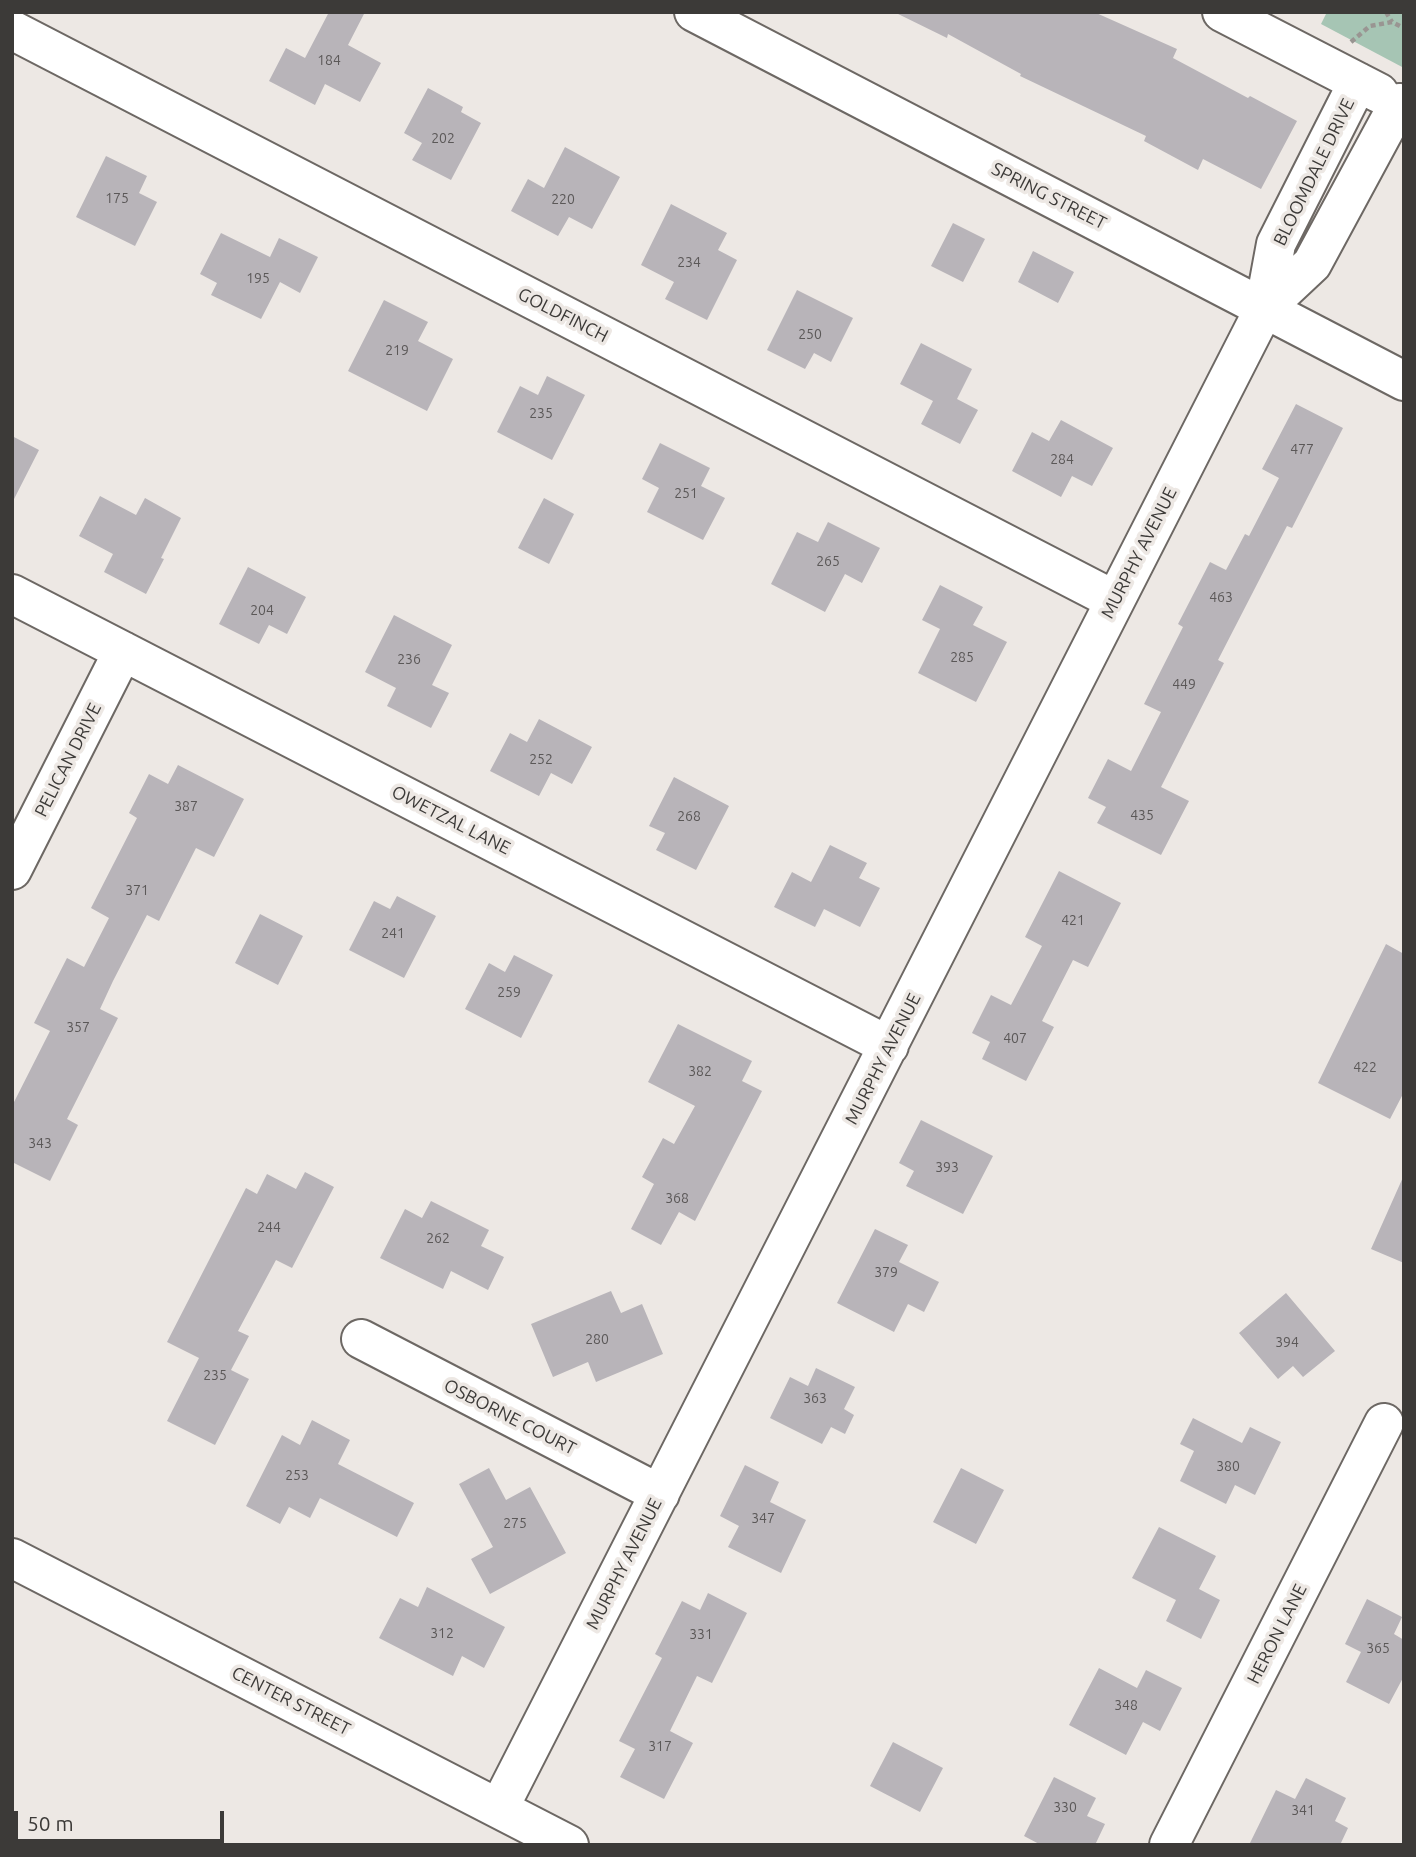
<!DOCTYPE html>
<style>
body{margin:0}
#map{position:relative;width:1416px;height:1857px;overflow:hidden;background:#ede8e4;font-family:Ubuntu,sans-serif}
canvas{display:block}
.frame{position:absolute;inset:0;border:14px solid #3c3a38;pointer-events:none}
.scale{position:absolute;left:14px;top:1811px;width:210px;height:32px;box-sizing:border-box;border:4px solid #3c3a38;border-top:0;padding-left:9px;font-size:21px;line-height:24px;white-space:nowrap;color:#3c3a38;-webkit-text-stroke:5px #ede8e4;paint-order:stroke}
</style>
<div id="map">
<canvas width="1416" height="1857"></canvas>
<div class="frame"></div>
<div class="scale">50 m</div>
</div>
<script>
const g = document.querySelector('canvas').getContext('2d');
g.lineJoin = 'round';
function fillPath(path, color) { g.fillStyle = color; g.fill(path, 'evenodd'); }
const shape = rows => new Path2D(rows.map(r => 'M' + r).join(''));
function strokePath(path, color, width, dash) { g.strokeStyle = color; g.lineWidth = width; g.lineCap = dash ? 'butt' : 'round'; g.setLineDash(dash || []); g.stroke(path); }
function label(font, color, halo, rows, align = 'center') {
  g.font = font + ' Ubuntu,sans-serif'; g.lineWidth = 7; g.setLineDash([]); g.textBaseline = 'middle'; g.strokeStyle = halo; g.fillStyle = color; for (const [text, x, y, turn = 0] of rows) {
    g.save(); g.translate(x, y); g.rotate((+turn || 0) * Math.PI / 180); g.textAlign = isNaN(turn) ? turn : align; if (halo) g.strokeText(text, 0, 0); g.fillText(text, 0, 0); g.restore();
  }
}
fillPath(shape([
 [1327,12,1404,12,1404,68,1321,24]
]), '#a6c5b4');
fillPath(shape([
 [329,12,365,12,348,45,381,63,360,102,325,84,315,105,269,81,286,48,305,58],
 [894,12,1094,12,1177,49,1173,58,1248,98,1250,96,1297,121,1261,189,1203,159,1198,170,1144,141,1146,136,1020,76,1021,74,948,34,947,38],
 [428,88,463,107,461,112,481,123,451,180,412,160,422,143,404,133],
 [565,147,620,177,592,229,569,217,558,236,511,211,528,179,544,188],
 [106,156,147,176,139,193,157,202,135,246,76,217],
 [671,204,727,233,718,250,737,260,707,320,665,299,674,282,641,265],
 [953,223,985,239,963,282,931,266],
 [221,233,270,257,279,238,318,257,300,293,280,282,261,319,211,295,217,283,200,274],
 [1033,251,1074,272,1058,303,1018,282],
 [797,290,853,318,831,362,814,353,805,369,767,350],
 [384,300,428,322,418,341,453,359,427,411,348,371],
 [921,343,972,369,957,399,978,410,960,444,921,424,933,401,900,384],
 [547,376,585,395,552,460,497,432,520,386,538,395],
 [1296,404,1343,428,1292,528,1287,526,1218,660,1224,663,1161,787,1189,801,1161,855,1097,823,1106,807,1088,798,1108,759,1131,771,1161,712,1144,704,1183,627,1178,624,1210,562,1226,570,1245,534,1249,536,1279,478,1262,469],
 [1061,420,1113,448,1092,486,1072,476,1061,497,1012,471,1032,432,1049,441],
 [12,436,39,450,12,503],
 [660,443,710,468,701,486,725,498,703,540,647,512,659,488,642,479],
 [100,496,136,515,145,498,181,518,161,558,164,559,146,594,104,572,113,554,79,536],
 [544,498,574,514,549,564,518,548],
 [828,522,880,548,862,583,845,574,825,612,771,584,797,532,818,542],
 [248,567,306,597,287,634,269,625,259,644,219,624],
 [940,585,983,607,973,625,1007,642,976,702,918,673,940,629,922,620],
 [394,615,452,645,432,685,449,693,431,728,387,706,396,688,365,672],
 [539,719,592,747,572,784,551,773,539,796,490,771,510,733,527,742],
 [178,765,244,799,214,857,196,848,159,921,147,915,113,981,100,1009,118,1018,67,1119,78,1125,50,1181,12,1162,12,1106,50,1031,34,1023,67,958,84,967,109,918,91,908,137,818,129,813,149,774,168,784],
 [674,777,729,806,696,870,656,850,665,833,649,826],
 [830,845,867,863,859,878,880,888,860,927,824,909,815,927,774,907,792,872,811,882],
 [1059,871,1121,903,1088,967,1073,960,1042,1021,1054,1027,1026,1081,982,1059,990,1042,972,1033,991,995,1011,1005,1042,946,1025,937],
 [397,896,436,916,404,978,349,950,374,901,390,909],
 [260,914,303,936,278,985,235,963],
 [1386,944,1404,954,1404,1092,1390,1119,1318,1083],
 [514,955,553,975,521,1038,465,1009,489,963,505,972],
 [678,1024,752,1061,742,1081,762,1091,695,1221,679,1212,661,1245,631,1229,654,1184,642,1177,663,1138,674,1144,695,1106,648,1082],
 [921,1120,993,1156,963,1214,906,1186,914,1171,899,1163],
 [305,1172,334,1187,292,1268,276,1260,238,1331,249,1336,231,1370,249,1379,215,1445,167,1421,199,1358,167,1342,246,1188,257,1194,267,1174,296,1189],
 [1404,1175,1404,1263,1371,1249],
 [431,1201,489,1230,481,1246,504,1257,488,1290,451,1271,443,1289,380,1258,405,1209,422,1218],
 [875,1229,908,1245,899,1262,939,1282,924,1312,908,1304,894,1332,837,1303],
 [611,1291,621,1313,642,1304,663,1354,596,1382,588,1362,553,1377,531,1324],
 [1286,1293,1335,1351,1303,1377,1293,1366,1278,1379,1239,1333],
 [816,1368,855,1387,844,1409,854,1415,845,1434,831,1427,822,1444,770,1418,790,1377,808,1386],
 [1193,1418,1242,1443,1250,1427,1281,1442,1255,1495,1235,1485,1226,1504,1180,1481,1194,1451,1180,1444],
 [312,1420,350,1440,338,1464,414,1503,397,1537,320,1498,310,1518,289,1507,280,1524,246,1506,282,1435,300,1445],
 [745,1465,779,1482,770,1502,806,1520,781,1573,728,1547,739,1526,720,1516],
 [489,1468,506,1500,530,1487,566,1553,490,1594,471,1559,493,1547,459,1484],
 [961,1468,1004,1490,976,1544,933,1522],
 [1159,1527,1216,1556,1199,1589,1220,1600,1201,1639,1166,1621,1176,1600,1132,1578],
 [427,1587,505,1627,484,1668,462,1656,453,1676,379,1638,400,1598,418,1607],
 [708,1593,747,1613,712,1683,697,1676,670,1731,693,1743,664,1799,620,1777,635,1749,619,1741,662,1658,655,1654,682,1601,700,1610],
 [1367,1599,1402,1617,1394,1634,1404,1640,1404,1676,1389,1704,1346,1682,1361,1652,1345,1644],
 [1099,1668,1137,1688,1146,1670,1182,1688,1160,1731,1143,1722,1126,1755,1069,1725],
 [893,1742,943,1768,920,1812,870,1786],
 [1054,1777,1096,1798,1087,1816,1105,1824,1095,1845,1041,1845,1024,1836],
 [1306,1778,1346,1798,1335,1821,1348,1828,1340,1845,1249,1845,1276,1790,1295,1799]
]), '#b8b4b9');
const minor = shape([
 [694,12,1404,381],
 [1222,12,1379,93],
 [12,30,1114,600],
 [1264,309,1312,264,1399,103],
 [12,594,889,1046],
 [12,870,123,651],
 [361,1339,660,1494],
 [499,1808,1264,309,1276,244,1358,82],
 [1169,1845,1384,1423]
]);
const major = shape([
 [12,1558,569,1845]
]);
strokePath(minor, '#6d6864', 42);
strokePath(major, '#6d6864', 42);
strokePath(shape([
 [1386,12,1392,22],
 [1351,42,1370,26,1392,22,1404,28]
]), '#999592', 4.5, [5, 3.5]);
strokePath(minor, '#fff', 38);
strokePath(major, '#fff', 38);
label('14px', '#5b5858', null, [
 ["184",329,60],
 ["202",443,138],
 ["175",117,198],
 ["220",563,199],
 ["234",689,262],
 ["195",258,278],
 ["250",810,334],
 ["219",397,350],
 ["235",541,413],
 ["477",1302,449],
 ["284",1062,459],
 ["251",686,493],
 ["265",828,561],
 ["463",1221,597],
 ["204",262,610],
 ["285",962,657],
 ["236",409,659],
 ["449",1184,684],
 ["252",541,759],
 ["387",186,806],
 ["435",1142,815],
 ["268",689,816],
 ["371",137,890],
 ["421",1073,920],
 ["241",393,933],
 ["259",509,992],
 ["357",78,1027],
 ["407",1015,1038],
 ["422",1365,1067],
 ["382",700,1071],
 ["343",40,1143],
 ["393",947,1167],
 ["368",677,1198],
 ["244",269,1227],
 ["262",438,1238],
 ["379",886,1272],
 ["280",597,1339],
 ["394",1287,1342],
 ["235",215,1375],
 ["363",815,1398],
 ["380",1228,1466],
 ["253",297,1475],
 ["347",763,1518],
 ["275",515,1523],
 ["312",442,1633],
 ["331",701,1634],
 ["365",1378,1648],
 ["348",1126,1705],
 ["317",660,1746],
 ["330",1065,1807],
 ["341",1303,1810]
]);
label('18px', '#3c3a38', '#ede8e4', [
 ["BLOOMDALE DRIVE",1314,172,-64],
 ["SPRING STREET",1049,196,27],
 ["GOLDFINCH",563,315,27],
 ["MURPHY AVENUE",1139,553,-63],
 ["PELICAN DRIVE",68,760,-63],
 ["OWETZAL LANE",451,820,27],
 ["MURPHY AVENUE",883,1059,-63],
 ["OSBORNE COURT",510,1417,27],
 ["MURPHY AVENUE",624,1564,-63],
 ["HERON LANE",1277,1634,-63],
 ["CENTER STREET",291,1701,27]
]);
</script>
